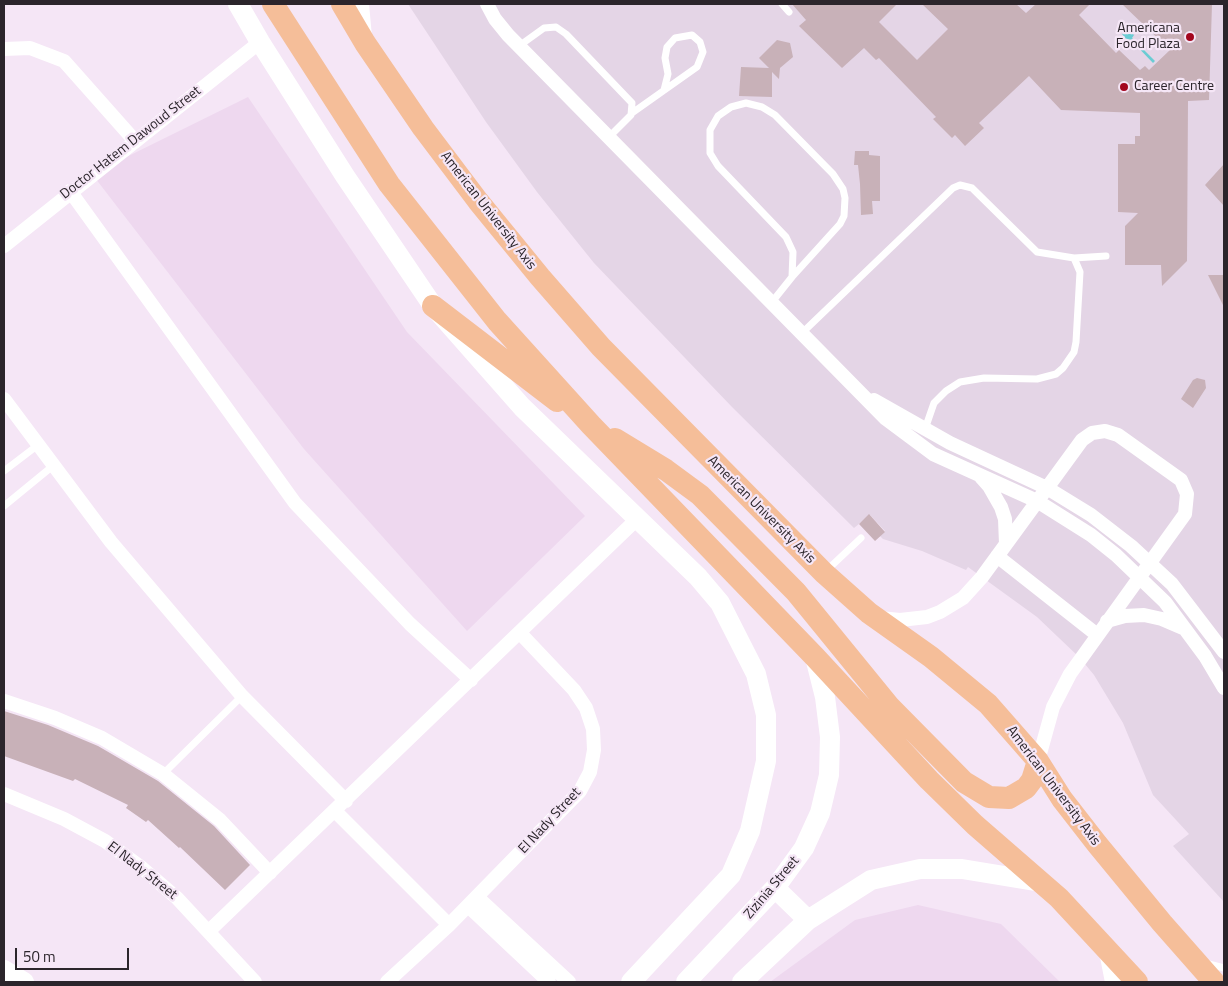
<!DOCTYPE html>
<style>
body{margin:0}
#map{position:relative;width:1228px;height:986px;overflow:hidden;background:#f5e6f6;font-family:"Titillium Web",sans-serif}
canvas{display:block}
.frame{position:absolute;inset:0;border:5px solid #2b252b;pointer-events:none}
.scale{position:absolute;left:15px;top:948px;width:114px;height:22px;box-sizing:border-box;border:2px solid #2b252b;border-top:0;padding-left:6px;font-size:15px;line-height:18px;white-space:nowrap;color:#2b252b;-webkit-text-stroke:4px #f5e6f6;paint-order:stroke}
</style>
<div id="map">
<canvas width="1228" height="986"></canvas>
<div class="frame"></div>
<div class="scale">50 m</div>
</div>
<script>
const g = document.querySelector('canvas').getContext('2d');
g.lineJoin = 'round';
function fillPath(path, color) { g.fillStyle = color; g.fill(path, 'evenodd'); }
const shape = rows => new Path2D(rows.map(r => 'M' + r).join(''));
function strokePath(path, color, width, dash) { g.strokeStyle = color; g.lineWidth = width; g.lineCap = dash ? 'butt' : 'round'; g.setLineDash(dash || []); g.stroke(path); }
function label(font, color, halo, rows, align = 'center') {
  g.font = font + ' "Titillium Web",sans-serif'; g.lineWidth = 4.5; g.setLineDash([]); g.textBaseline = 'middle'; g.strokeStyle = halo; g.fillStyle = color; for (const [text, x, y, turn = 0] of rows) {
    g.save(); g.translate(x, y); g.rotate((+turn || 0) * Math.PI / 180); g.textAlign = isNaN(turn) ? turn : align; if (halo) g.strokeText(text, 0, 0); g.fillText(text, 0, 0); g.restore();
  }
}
fillPath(shape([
 [248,97,407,332,585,516,467,631,304,449,92,174],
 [918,905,1001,924,1060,982,770,982,855,920]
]), '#eed8ef');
fillPath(shape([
 [408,4,1224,4,1224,902,1173,846,1189,834,1153,795,1123,723,1094,675,1080,658,1037,617,968,567,966,570,922,551,883,539,880,536,885,531,870,515,854,528,732,407,594,263,537,192,486,122]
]), '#e4d5e6');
fillPath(shape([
 [1127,29,1134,35,1132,38,1155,61,1153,63,1130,39,1128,41,1122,34]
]), '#6accd3');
fillPath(shape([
 [792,4,897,4,879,22,917,60,948,29,922,4,1016,4,1026,13,1036,4,1090,4,1079,15,1116,53,1119,50,1140,70,1145,66,1149,70,1170,50,1122,4,1212,4,1209,100,1188,101,1187,261,1162,286,1161,265,1125,265,1125,226,1138,213,1118,212,1118,144,1135,144,1135,136,1140,136,1140,113,1061,110,1029,76,979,123,984,128,965,146,955,135,952,138,933,119,936,117,879,58,876,60,864,48,842,68,799,26,806,20],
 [777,40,790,43,793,57,780,68,779,79,772,72,772,97,739,96,741,67,769,68,759,58],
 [855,151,869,151,869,155,880,156,880,201,872,201,873,214,861,215,860,184,858,165,854,165],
 [1224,164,1224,206,1205,185],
 [1208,275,1224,275,1224,307],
 [1197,378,1205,380,1206,388,1193,408,1181,399,1193,380],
 [869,514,885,532,875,541,859,524],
 [4,711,48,725,98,746,158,781,214,826,250,865,225,890,180,847,179,848,148,820,146,822,126,808,128,805,75,779,73,781,4,756]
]), '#c8b1b8');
strokePath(shape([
 [782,4,789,12],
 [519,46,544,28,556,27,566,34,632,103,631,115,609,137],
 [746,103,762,107,775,115,833,174,843,189,845,198,844,216,840,224,792,277,793,252,786,237,718,166,710,153,710,130,718,116,731,107,746,103],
 [632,113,697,67,703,52,700,42,692,35,675,38,667,47,665,58,668,74,664,90],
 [1074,258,1106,256],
 [772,302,792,277],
 [802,333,953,188,960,185,972,188,1037,252,1074,258,1080,272,1076,342,1074,352,1063,368,1056,374,1037,379,984,378,960,382,946,391,934,403,925,429],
 [4,471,38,445],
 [4,506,54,465],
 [826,571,861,538],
 [163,774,242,696],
 [1205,963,1224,968]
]), '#fff', 7);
strokePath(shape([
 [362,4,365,37],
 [487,4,495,19,508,35,886,419,933,454,1037,501,1091,535,1116,555,1165,602,1205,656,1224,688],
 [4,49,30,48,64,61,135,141],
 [70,191,295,503,410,624,471,680],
 [4,246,260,42],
 [4,399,111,542,242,696,346,801],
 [874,400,950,443,1047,488,1091,515,1131,546,1172,584,1224,652],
 [981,477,989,486,1001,507,1005,519,1006,544],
 [997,556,1096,634],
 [880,618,900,620,927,617,940,612,963,598,982,577,1082,440,1092,433,1105,431,1118,435,1181,480,1187,494,1185,514,1070,674,1053,707,1038,761],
 [1107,621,1125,616,1144,615,1162,619,1183,628],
 [4,701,55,718,102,738,163,774,220,820,270,873],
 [4,794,64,819,105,841,142,868,177,898,255,982],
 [335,811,449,925],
 [477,897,569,982],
 [468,906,549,982],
 [209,931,637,519],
 [387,982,449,925,580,791,590,772,594,750,593,729,586,708,574,690,520,633]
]), '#fff', 14);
strokePath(shape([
 [238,4,260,42,345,176,433,306,522,407,698,577,720,603,756,674,766,715,766,761,750,831,731,875,631,982],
 [775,888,808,920],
 [1109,951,1115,982],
 [4,970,24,982],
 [686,982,775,888,804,848,820,813,829,775,830,737,825,697,815,657],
 [742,982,808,920,871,880,920,869,962,869,1041,882]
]), '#fff', 20);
strokePath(shape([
 [273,4,389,184,497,321,591,425,815,657,929,780,975,825,1059,898,1137,982],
 [342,4,365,43,423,128,478,201,540,277,601,347,824,573,869,613,931,657,988,704,1038,761,1062,799,1097,844,1162,923,1214,982],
 [433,306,557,401],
 [615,439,666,470,700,495,796,592,889,706,964,782,989,797,1009,798,1026,788,1032,780,1038,761]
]), '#f5be99', 22);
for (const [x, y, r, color] of [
 [1190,37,5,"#a3061e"],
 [1124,87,5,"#a3061e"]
]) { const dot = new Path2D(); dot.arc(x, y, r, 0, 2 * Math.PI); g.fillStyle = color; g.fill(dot); strokePath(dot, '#f5e6f6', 2); }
label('14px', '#2b252b', '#f5e6f6', [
 ["Americana",1180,29],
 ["Food Plaza",1180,45],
 ["Career Centre",1134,87,"left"]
], 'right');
label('14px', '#2b252b', '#f5e6f6', [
 ["Doctor Hatem Dawoud Street",131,143,-38],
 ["American University Axis",488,211,52],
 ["American University Axis",761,510,45],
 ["American University Axis",1053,786,53],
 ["El Nady Street",550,821,-47],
 ["El Nady Street",142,871,38],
 ["Zizinia Street",772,888,-50]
]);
</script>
